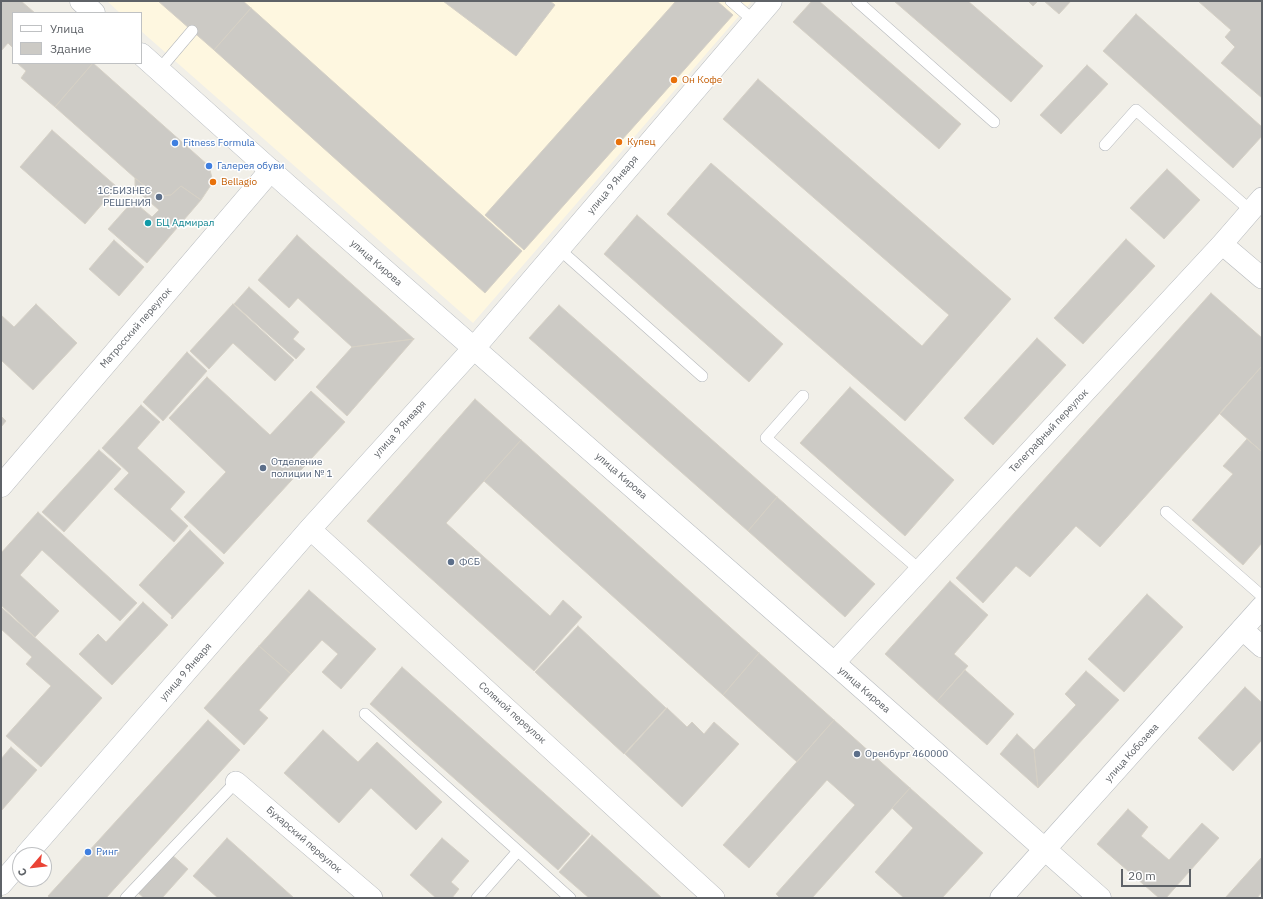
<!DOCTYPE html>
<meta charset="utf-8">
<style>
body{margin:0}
#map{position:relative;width:1263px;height:899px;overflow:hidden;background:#f1efe8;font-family:"IBM Plex Sans",sans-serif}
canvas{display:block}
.frame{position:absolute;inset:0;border:2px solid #5f6368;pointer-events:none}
.legend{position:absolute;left:12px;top:12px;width:130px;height:52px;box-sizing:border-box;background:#fff;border:1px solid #bfc1c3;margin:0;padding:5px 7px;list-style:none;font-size:12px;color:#5f6368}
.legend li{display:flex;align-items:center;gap:8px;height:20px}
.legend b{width:20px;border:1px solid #bfc1c3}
.north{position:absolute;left:12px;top:847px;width:40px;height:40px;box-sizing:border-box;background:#fff;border:1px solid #bfc1c3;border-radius:50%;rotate:242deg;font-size:11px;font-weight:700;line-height:16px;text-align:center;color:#5f6368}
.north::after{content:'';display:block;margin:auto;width:14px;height:18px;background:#ea4335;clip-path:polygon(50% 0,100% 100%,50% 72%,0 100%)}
.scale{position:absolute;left:1121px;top:869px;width:70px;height:18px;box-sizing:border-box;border:2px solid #5f6368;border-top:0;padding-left:5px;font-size:12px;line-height:14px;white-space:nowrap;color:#5f6368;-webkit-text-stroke:3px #fff;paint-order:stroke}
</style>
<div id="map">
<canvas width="1263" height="899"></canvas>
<div class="frame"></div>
<ul class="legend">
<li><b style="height:5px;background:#fff"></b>Улица</li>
<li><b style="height:11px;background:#cccac5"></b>Здание</li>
</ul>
<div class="north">С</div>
<div class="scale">20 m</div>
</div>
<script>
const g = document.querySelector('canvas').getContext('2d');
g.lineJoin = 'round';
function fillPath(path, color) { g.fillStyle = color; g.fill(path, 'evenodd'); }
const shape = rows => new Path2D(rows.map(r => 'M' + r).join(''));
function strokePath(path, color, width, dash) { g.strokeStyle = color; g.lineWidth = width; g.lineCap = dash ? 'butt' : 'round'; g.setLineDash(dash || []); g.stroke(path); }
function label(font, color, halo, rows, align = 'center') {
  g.font = font + ' "IBM Plex Sans",sans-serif'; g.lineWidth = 3; g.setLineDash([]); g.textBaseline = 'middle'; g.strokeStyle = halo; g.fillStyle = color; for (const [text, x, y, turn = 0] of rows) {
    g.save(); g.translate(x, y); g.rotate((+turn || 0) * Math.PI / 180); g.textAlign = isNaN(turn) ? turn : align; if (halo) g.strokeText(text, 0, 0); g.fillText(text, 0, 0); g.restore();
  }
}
fillPath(shape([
 [107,1,752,1,473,323,141,31,141,13,120,13]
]), '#fef7e0');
const building = shape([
 [1,1,21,1,35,13,13,13,13,48,8,43,1,51,1,1],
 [158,1,243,1,251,8,214,50,158,1],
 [443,1,550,1,555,5,516,56,443,1],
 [676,1,717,1,733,15,524,250,485,215,676,1],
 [812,1,819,1,961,124,939,149,793,22,812,1],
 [894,1,968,1,1043,66,1011,102,894,1],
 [1028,1,1038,1,1033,6,1028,1],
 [1044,1,1071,1,1059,14,1044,1],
 [1198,1,1262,1,1262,98,1221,63,1235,47,1225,37,1231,30,1198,1],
 [251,8,522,251,485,293,214,50,251,8],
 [1136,14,1262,127,1262,136,1233,168,1103,51,1136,14],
 [17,63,93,63,55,107,21,78,26,71,17,63],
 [93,63,209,166,213,182,201,200,181,186,171,195,157,196,135,178,55,107,93,63],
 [1087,65,1108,84,1061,134,1040,115,1087,65],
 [758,79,1011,299,905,421,667,214,711,163,922,346,949,315,723,119,758,79],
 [52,130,117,187,85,224,20,167,52,130],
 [1167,169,1200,200,1164,239,1130,208,1167,169],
 [135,178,157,196,171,195,181,186,201,200,147,263,108,229,133,201,152,217,159,210,135,189,135,178],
 [637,215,783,344,749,382,604,254,637,215],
 [297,235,310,247,414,339,352,347,298,298,289,308,258,280,297,235],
 [1126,239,1155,266,1083,344,1054,318,1126,239],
 [114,240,144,267,119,296,89,269,114,240],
 [249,287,299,332,293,339,305,349,296,359,234,304,249,287],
 [1211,293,1262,338,1262,366,1100,547,1076,526,1030,577,1016,566,983,603,956,578,1211,293],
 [36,304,77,343,33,390,1,360,1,315,14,327,36,304],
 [233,304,294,360,275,381,233,343,209,369,190,351,233,304],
 [559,305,777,497,748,531,529,338,559,305],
 [1037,338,1066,365,993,445,964,418,1037,338],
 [414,339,347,416,316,387,352,347,414,339],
 [187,352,207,371,163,421,143,402,187,352],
 [1262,366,1262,452,1220,414,1262,366],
 [207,377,270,435,311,391,345,422,224,554,184,517,226,472,169,418,207,377],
 [850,387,954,480,905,536,800,443,850,387],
 [475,399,521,440,446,523,550,616,563,600,582,617,534,671,367,521,475,399],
 [141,405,160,422,137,448,185,492,170,509,188,526,174,542,114,489,129,473,102,448,141,405],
 [1,416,6,421,1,427,1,416],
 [1247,439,1262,452,1262,543,1243,565,1192,520,1233,474,1223,466,1247,439],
 [521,440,759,653,723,695,484,481,521,440],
 [99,450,121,469,64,532,42,512,99,450],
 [777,497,875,584,845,617,748,531,777,497],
 [38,512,137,603,120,621,42,550,20,575,59,611,35,637,1,605,1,553,38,512],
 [190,530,224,563,172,619,171,618,172,616,139,585,190,530],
 [950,581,988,615,954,654,968,666,937,701,885,654,950,581],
 [309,590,376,649,341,689,322,672,338,654,322,640,291,674,259,646,309,590],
 [1147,594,1183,627,1124,692,1088,659,1147,594],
 [143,602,168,625,112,685,79,654,98,634,106,642,143,602],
 [1,607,102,698,41,767,6,736,51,686,26,664,32,657,1,629,1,607],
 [578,626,666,708,624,754,535,672,578,626],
 [259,646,291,674,259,710,268,718,244,745,204,708,259,646],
 [759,653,834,720,797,762,723,695,759,653],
 [402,667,590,834,558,870,370,704,402,667],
 [965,670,1014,714,987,745,937,701,965,670],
 [1086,671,1119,700,1038,788,1034,750,1076,705,1065,694,1086,671],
 [1245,687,1262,703,1262,740,1233,771,1198,738,1245,687],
 [667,708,687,727,692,722,704,734,714,722,739,744,682,807,625,754,667,708],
 [208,720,240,750,106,898,50,898,48,896,208,720],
 [834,720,910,788,812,898,780,898,776,894,855,805,827,780,749,868,723,845,834,720],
 [323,730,358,762,377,742,442,802,416,830,371,788,339,823,284,773,323,730],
 [1017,734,1034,750,1038,788,1000,754,1017,734],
 [11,747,37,770,1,811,1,759,11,747],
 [910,788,983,853,942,898,904,898,875,872,913,828,892,808,910,788],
 [1128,809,1148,827,1141,836,1169,860,1202,823,1219,838,1166,898,1159,898,1097,844,1128,809],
 [592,835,662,898,589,898,559,872,592,835],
 [227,838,294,898,218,898,193,876,227,838],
 [442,838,469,861,451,882,459,889,452,898,436,898,410,875,442,838],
 [171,854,188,869,162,898,144,898,137,892,171,854],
 [1262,857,1262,892,1257,898,1225,898,1262,857]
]);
fillPath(building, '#cccac5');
strokePath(building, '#d6d1c6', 1);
const service = shape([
 [731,1,754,21],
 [857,1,994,122],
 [159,70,192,31],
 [1105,145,1136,110,1251,211],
 [559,249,702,376],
 [803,396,766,438,920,570],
 [1166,512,1262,596],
 [365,714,518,851,477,898],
 [518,851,570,898],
 [126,898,236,782]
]);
const minor = shape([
 [1222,244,1262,278],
 [310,529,714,898],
 [1242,629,1262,647],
 [834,663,1222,244,1262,198],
 [236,782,372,898]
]);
const tertiary = shape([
 [1,486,271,170]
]);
const secondary = shape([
 [81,1,94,13],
 [141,54,287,185,834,663,1100,898],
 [26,855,310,529,474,348,771,1],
 [1,884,20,862],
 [1001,898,1262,607]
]);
strokePath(service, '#b5b8bc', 12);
strokePath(minor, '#b5b8bc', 22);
strokePath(tertiary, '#b5b8bc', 23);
strokePath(secondary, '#b6babf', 23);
strokePath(service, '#fff', 11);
strokePath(minor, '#fff', 21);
strokePath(tertiary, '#fff', 22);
strokePath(secondary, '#fff', 22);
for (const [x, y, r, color] of [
 [674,80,4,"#e8710a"],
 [619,142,4,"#e8710a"],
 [175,143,4,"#3f7fe0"],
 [209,166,4,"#3f7fe0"],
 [213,182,4,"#e8710a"],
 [159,197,4,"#5c6f8a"],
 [148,223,4,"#0f9aa8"],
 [263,468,4,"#5c6f8a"],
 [451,562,4,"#5c6f8a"],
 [857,754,4,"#5c6f8a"],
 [88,852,4,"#3f7fe0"]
]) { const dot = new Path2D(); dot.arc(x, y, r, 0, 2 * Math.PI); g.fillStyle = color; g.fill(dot); strokePath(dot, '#fff', 1.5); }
label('10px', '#c56008', '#fff', [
 ["Он Кофе",682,80],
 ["Купец",627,142],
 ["Bellagio",221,182]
], 'left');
label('10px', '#366cbe', '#fff', [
 ["Fitness Formula",183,143],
 ["Галерея обуви",217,166],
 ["Ринг",96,852]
], 'left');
label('10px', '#5f6368', '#fff', [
 ["улица 9 Января",613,185,-50],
 ["улица Кирова",376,263,41],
 ["Матросский переулок",136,328,-49],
 ["улица 9 Января",400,429,-48],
 ["Телеграфный переулок",1049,431,-47],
 ["улица Кирова",621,476,41],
 ["улица 9 Января",186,672,-49],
 ["улица Кирова",864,690,41],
 ["Соляной переулок",512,713,42],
 ["улица Кобозева",1132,753,-48],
 ["Бухарский переулок",304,840,41]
]);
label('10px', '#4e5e75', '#fff', [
 ["1С:БИЗНЕС",151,191,"right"],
 ["РЕШЕНИЯ",151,203,"right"],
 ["Отделение",271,462],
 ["полиции № 1",271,474],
 ["ФСБ",459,562],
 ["Оренбург 460000",865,754]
], 'left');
label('10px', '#0d838f', '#fff', [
 ["БЦ Адмирал",156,223]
], 'left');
</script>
